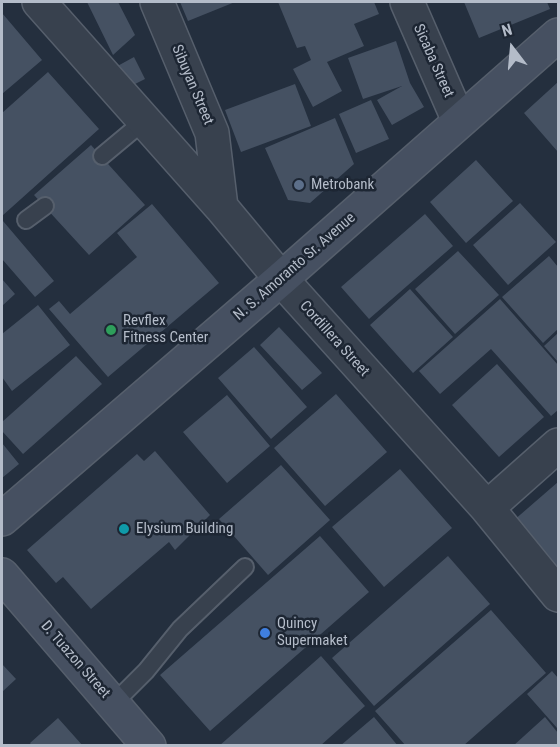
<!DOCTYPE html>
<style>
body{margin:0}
#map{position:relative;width:560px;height:747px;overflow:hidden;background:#242f3e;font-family:"Roboto Condensed",sans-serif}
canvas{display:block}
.frame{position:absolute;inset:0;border:3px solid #b4bcc9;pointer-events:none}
.north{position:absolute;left:482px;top:18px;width:60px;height:60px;-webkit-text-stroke:4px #1d2633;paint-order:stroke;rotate:344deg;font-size:16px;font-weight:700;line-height:24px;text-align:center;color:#b4bcc9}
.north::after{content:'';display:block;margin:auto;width:21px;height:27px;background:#b4bcc9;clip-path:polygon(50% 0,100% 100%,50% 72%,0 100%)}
</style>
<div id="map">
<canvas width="560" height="747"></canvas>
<div class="frame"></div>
<div class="north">N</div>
</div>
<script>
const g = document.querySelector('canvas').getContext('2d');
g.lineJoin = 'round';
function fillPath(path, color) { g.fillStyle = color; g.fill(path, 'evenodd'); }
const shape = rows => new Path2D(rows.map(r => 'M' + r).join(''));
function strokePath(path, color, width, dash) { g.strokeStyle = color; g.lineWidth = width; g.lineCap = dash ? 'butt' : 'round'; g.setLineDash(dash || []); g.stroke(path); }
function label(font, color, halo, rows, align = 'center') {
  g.font = font + ' "Roboto Condensed",sans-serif'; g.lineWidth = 5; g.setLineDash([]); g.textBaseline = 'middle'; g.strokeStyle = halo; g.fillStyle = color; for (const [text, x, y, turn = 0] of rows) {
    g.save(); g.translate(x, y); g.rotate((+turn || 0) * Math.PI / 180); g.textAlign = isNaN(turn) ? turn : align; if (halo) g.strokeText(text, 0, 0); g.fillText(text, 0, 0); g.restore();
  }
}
fillPath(shape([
 [87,2,118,2,135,35,113,55],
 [180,2,235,2,188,21],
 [278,2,374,2,379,14,354,24,364,46,327,62,342,91,313,107,293,69,311,60,305,46,297,48],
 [464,2,547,2,550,9,479,38],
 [2,13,42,60,2,94],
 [396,41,410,83,424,107,392,125,377,100,402,86,363,99,348,58],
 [134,57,145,79,123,90,112,69],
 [48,72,99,129,2,216,2,113],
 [558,82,558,152,524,113],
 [295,84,311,126,241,152,225,110],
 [371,100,389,139,356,153,339,114],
 [335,118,354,164,310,203,288,200,265,148],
 [91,145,145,205,89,255,34,195],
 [476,160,513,201,466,243,430,202],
 [520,203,556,242,508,285,473,245],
 [152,204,219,283,108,377,49,309,59,301,70,314,137,257,117,233],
 [425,214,453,246,369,319,341,287],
 [3,221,54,281,35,297,2,259],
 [458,251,499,295,455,334,415,289],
 [549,256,558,267,558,329,543,343,502,297],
 [2,279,15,294,2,306],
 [410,289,453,337,413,373,370,325],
 [500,299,558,365,558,410,551,416,491,349,440,394,419,371],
 [38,305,70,345,12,391,2,377,2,334],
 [279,327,322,373,302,390,260,345],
 [558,333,558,362,544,346],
 [254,347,307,407,271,439,218,378],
 [76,356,102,384,23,454,2,431,2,422],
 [497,364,544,417,499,457,452,405],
 [336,394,387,452,325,506,274,448],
 [227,395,270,446,227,483,183,432],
 [2,443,19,464,2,478],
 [155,451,210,515,175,550,169,542,91,609,63,577,56,583,27,550,137,454,144,461],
 [281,465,330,520,268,575,219,519],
 [400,469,452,528,384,587,332,527],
 [558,482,558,574,513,521],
 [320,536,369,592,210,731,160,675],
 [448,556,490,604,374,706,332,658],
 [491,610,546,673,463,746,406,746,375,711],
 [321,656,365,706,320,746,219,746],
 [2,664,16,679,2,692],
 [552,671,558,678,558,727,557,728,527,694],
 [374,717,398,746,340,746],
 [545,717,558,733,558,746,513,746],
 [58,718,83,746,32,746,30,743]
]), '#455162');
const lane = shape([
 [102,156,144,121],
 [26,220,45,206],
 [113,704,146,671,180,629,245,567]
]);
const street = shape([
 [39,2,221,207,281,279,487,508,558,595],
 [157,2,212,133,221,207],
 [407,2,459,121],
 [487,508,558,445]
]);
const secondary = shape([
 [2,519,281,279,558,35],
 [2,575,149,746]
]);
strokePath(lane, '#565f6c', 20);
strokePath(street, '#565f6c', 36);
strokePath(secondary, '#565f6c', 36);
strokePath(lane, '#38414e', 16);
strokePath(street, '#38414e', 33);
strokePath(secondary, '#465061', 33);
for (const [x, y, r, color] of [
 [299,185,6,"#5c6f8a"],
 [111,330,6,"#2e9e5b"],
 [124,529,6,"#0f9aa8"],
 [265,633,6,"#3f7fe0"]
]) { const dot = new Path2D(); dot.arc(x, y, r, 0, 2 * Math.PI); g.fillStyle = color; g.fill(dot); strokePath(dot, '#1d2633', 2); }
label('15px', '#b4bcc9', '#1d2633', [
 ["Sicaba Street",433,61,66],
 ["Sibuyan Street",192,85,67],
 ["N. S. Amoranto Sr. Avenue",295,267,-41],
 ["Cordillera Street",334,339,48],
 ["D. Tuazon Street",75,660,49]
]);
label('15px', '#b4bcc9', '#1d2633', [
 ["Metrobank",311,185],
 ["Revflex",123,321],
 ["Fitness Center",123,338],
 ["Elysium Building",136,529],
 ["Quincy",277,624],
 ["Supermaket",277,641]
], 'left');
</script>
